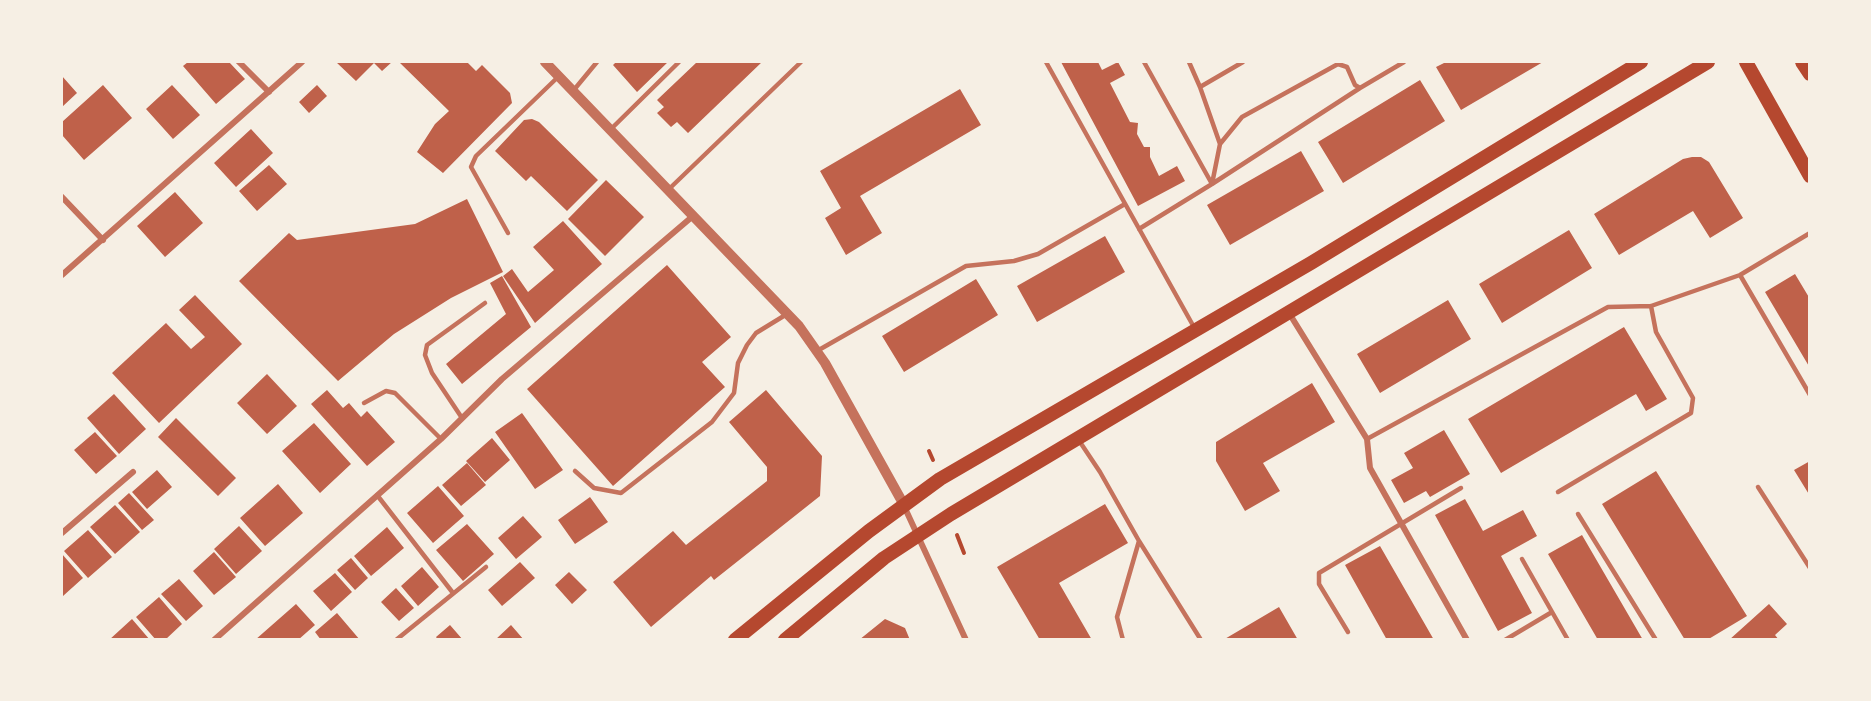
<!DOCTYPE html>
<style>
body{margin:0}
#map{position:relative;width:1871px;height:701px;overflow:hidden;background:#f6efe4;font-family:Arial,sans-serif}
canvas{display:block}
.frame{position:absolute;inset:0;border:63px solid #f6efe4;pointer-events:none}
</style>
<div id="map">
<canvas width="1871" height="701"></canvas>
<div class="frame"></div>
</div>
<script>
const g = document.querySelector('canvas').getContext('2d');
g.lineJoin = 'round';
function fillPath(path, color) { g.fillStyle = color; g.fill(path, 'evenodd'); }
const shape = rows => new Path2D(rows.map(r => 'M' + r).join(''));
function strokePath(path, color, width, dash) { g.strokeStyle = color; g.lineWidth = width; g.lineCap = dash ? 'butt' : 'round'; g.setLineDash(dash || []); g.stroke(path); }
fillPath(shape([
 [188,62,229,62,245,79,216,104,183,66],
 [336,62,392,62,382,71,374,63,356,81],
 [399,62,467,62,476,71,482,65,510,93,512,103,443,173,417,152,435,124,449,111],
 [616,62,668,62,637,92,613,65],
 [697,62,762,62,688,133,677,122,671,127,657,113,664,107,657,100],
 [1061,62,1098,62,1102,70,1118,62,1125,75,1110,83,1130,122,1138,123,1137,134,1144,147,1150,147,1150,157,1159,176,1177,166,1185,181,1138,206],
 [1446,62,1543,62,1461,110,1436,67],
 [62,76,77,93,62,107],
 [1420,80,1445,121,1343,183,1318,142],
 [103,85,132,118,84,160,62,135,62,122],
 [172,85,200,115,173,139,146,109],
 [317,85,327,96,309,113,299,102],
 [960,89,981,125,860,196,882,233,846,255,825,218,841,208,820,171],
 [532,119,539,122,598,180,567,211,531,176,526,181,495,151,524,120],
 [251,129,273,153,236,187,214,163],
 [1301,151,1324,191,1230,245,1207,205],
 [1692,157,1701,157,1709,162,1743,218,1710,238,1693,211,1619,255,1594,214,1683,159],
 [269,165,287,184,257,211,239,191],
 [606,180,644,217,605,256,568,219],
 [175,192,203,223,165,257,137,226],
 [467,199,503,272,451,298,394,334,338,381,239,281,289,233,297,240,415,224],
 [563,221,602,264,535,323,503,276,512,269,528,292,554,270,533,247],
 [1569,230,1592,268,1502,323,1479,284],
 [1105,236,1125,272,1037,322,1017,286],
 [667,265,731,337,702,362,725,387,613,486,527,389],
 [1795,274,1810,299,1810,368,1765,292],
 [502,276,531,327,462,384,446,364,506,314,490,283],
 [976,279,998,315,904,372,882,336],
 [195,295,242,344,159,423,112,373,166,323,191,349,205,337,179,310],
 [1448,300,1471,339,1380,393,1357,354],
 [1624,327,1667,399,1646,411,1636,394,1501,473,1468,419],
 [267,374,297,406,267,434,237,403],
 [1312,383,1335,422,1263,463,1280,491,1245,511,1216,461,1216,442],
 [327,390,343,408,349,403,361,417,367,411,395,442,367,466,311,404],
 [766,390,822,456,820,496,714,580,711,576,651,627,613,582,673,531,686,545,767,481,767,467,729,422],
 [114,394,146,429,119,454,87,418],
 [522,413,563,470,535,489,495,432],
 [176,418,236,478,218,496,158,437],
 [314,423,351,464,320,493,282,451],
 [1444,430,1470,474,1430,497,1426,491,1404,503,1391,480,1413,468,1404,453],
 [95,432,117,456,96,474,74,450],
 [492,438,510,460,485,482,466,461],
 [1810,461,1810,496,1794,470],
 [467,463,486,485,461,506,442,485],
 [157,470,172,487,147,509,132,492],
 [1656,471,1747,616,1707,640,1685,640,1602,504],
 [278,484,303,513,265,546,240,518],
 [438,486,464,516,433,543,407,513],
 [129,493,154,520,142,530,118,503],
 [590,497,608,522,575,544,558,520],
 [1465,499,1483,531,1523,510,1537,536,1501,556,1532,613,1498,631,1435,515],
 [1105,504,1128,543,1059,583,1092,640,1040,640,997,567],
 [115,505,140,532,115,554,90,527],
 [523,516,542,537,516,559,498,538],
 [467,524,494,554,463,581,436,550],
 [239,526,262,551,236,574,214,549],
 [387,527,404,548,371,576,354,556],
 [88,530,112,557,88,578,64,551],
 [1582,535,1643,640,1598,640,1548,554],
 [1380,546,1434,640,1387,640,1345,565],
 [214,552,236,577,214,595,193,571],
 [62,554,83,578,63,596,62,594],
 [351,558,368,578,355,590,337,570],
 [520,562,535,578,502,606,488,590],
 [422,567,439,587,418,606,401,586],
 [569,572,587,590,572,604,555,585],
 [335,573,352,592,331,611,313,591],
 [179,579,203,606,186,621,161,594],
 [396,588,414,608,399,621,381,602],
 [159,597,182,624,165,640,156,640,136,617],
 [296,604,315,625,298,640,255,640],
 [1769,604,1787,624,1775,635,1779,640,1729,640],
 [1279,607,1298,640,1223,640],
 [337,613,360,640,321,640,315,632],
 [132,619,150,640,109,640],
 [885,619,905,628,910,640,859,640],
 [450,625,463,640,438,640,436,637],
 [511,625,524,640,495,640]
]), '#bf614a');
strokePath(shape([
 [929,451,933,460],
 [957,535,964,553]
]), '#b5482f', 4);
strokePath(shape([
 [1046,62,1195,329],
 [1189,62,1200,87],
 [573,91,597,62],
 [610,130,679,62],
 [1220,144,1200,87,1243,62],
 [1212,184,1220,144,1242,117,1338,64,1347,67,1355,85,1360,88,1404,62],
 [1212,184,1360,88],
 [668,190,801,62],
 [1139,229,1212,184,1144,62],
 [508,233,471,167,476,156,559,76],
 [1740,275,1810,395],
 [817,351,966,266,1014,261,1038,254,1125,204],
 [364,403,386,391,395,393,441,439],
 [462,418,432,373,425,355,427,345,485,303],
 [1078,439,1100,472,1139,541,1117,617,1123,640],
 [1367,439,1608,307,1651,306,1740,275,1810,233],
 [575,471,594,488,621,493,712,422,734,393,738,363,747,345,756,333,787,314],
 [1758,487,1810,568],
 [1558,492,1691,413,1693,398,1656,332,1651,306],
 [377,495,453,593],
 [1578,514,1656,640],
 [1139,541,1201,640],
 [1522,559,1568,640],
 [1348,632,1319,584,1319,573,1461,488],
 [396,640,486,567],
 [1505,640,1552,612]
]), '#c5725c', 4.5);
strokePath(shape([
 [239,62,269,92],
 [62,197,103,240],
 [62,275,302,62],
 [1289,313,1367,439,1370,468,1467,640],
 [904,506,966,640],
 [62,533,133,472],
 [214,640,441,439,502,379,693,216]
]), '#c5725c', 6);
strokePath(shape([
 [545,62,799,326,825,363,904,505]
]), '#c5725c', 10);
strokePath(shape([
 [1746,62,1810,176],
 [1802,62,1810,74],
 [735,640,869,531,940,479,1311,263,1641,62],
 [785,640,884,558,951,514,1708,62]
]), '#b5482f', 14);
</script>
